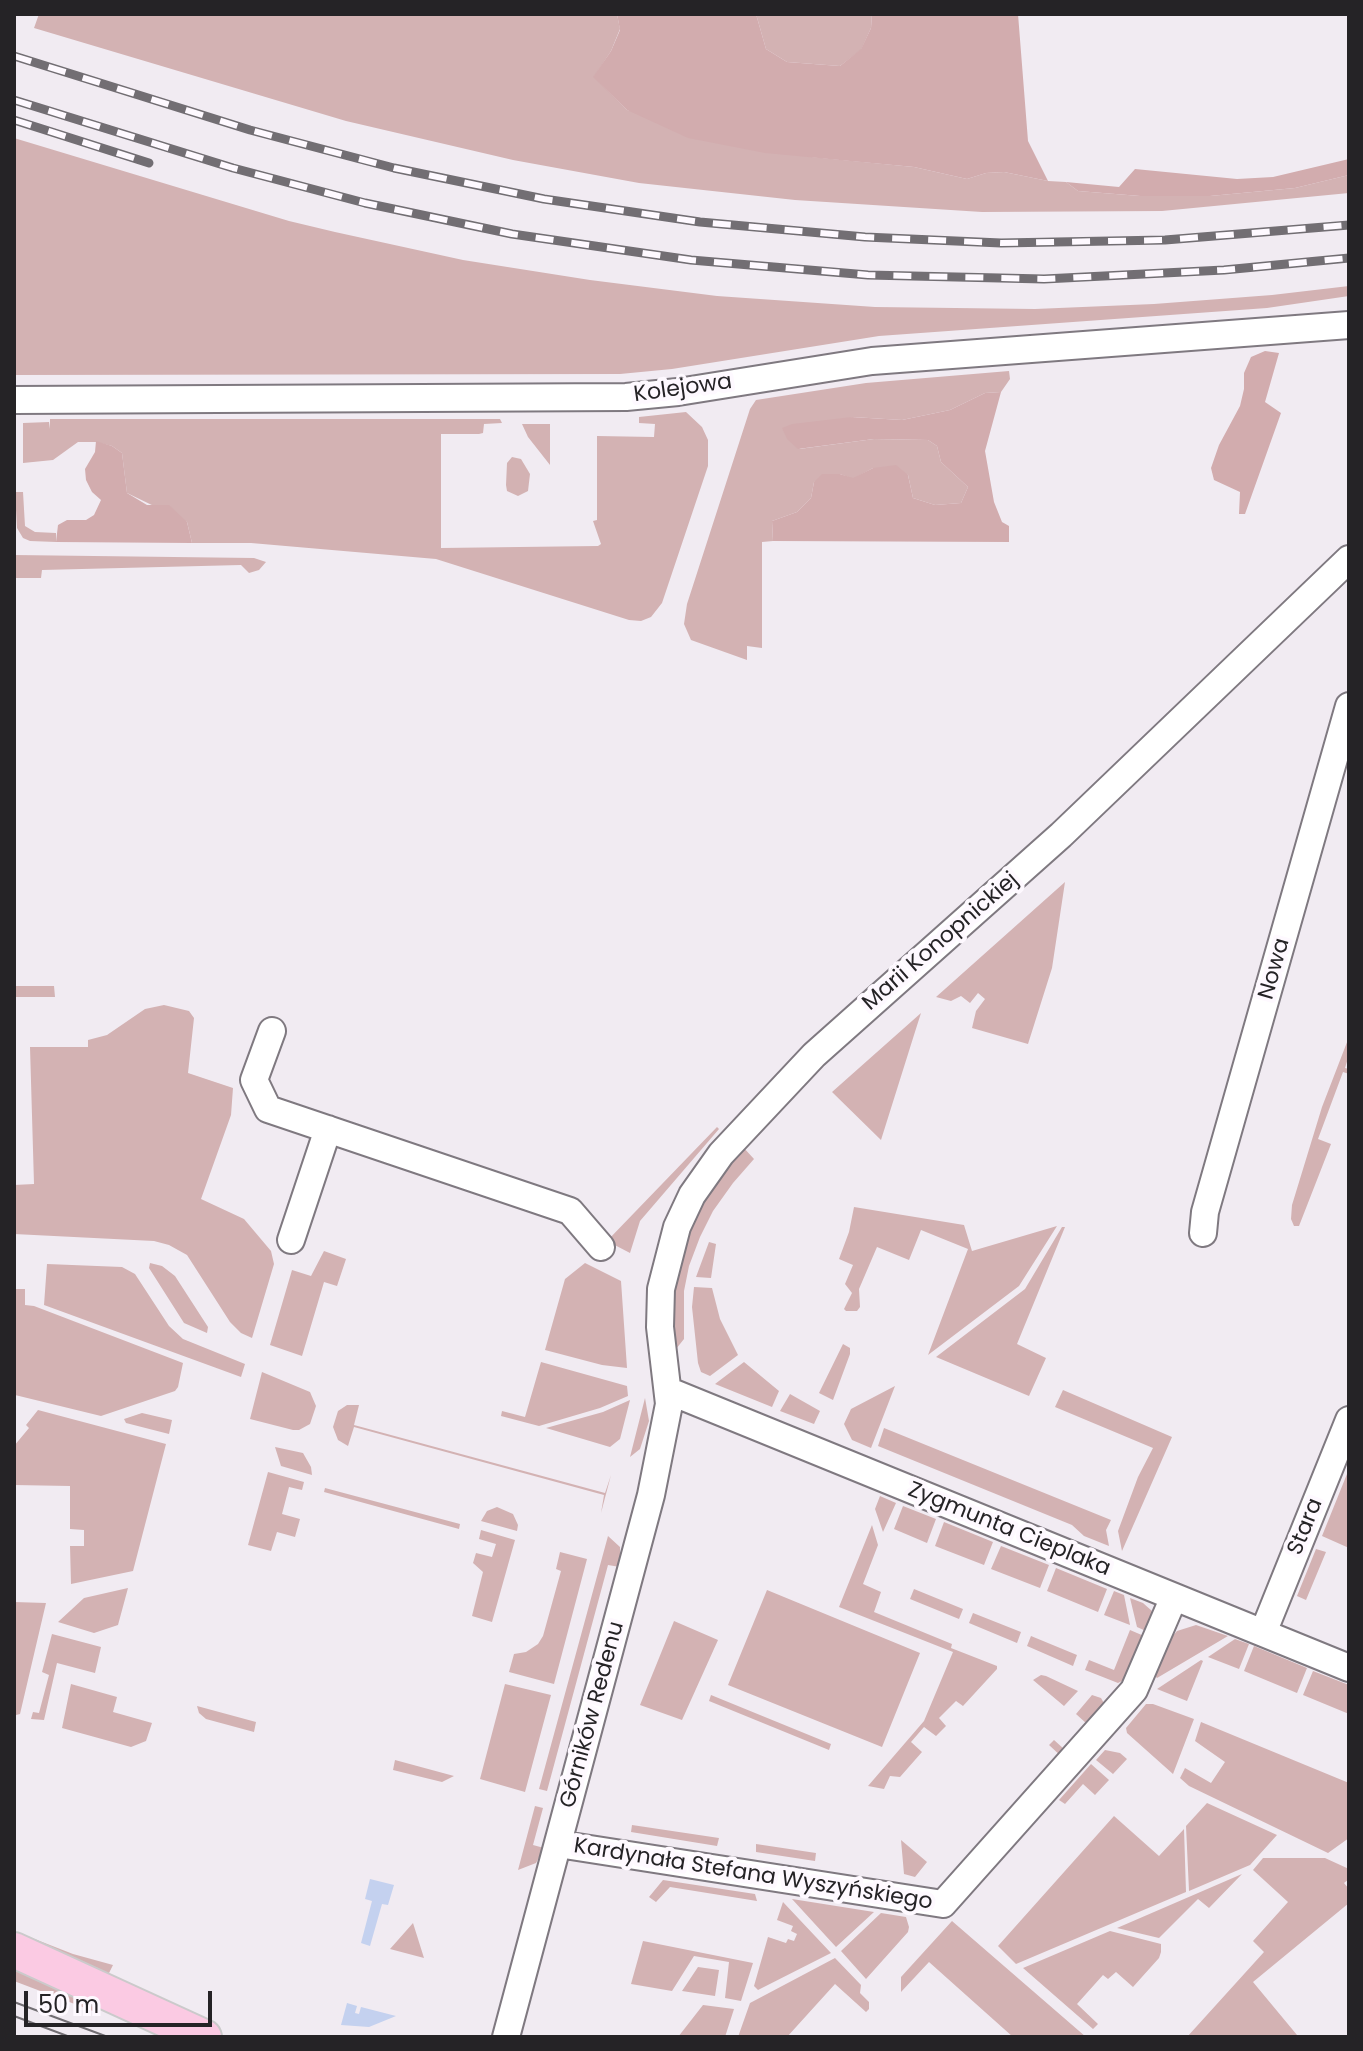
<!DOCTYPE html>
<meta charset="utf-8">
<style>
body{margin:0}
#map{position:relative;width:1363px;height:2051px;overflow:hidden;background:#f1ebf2;font-family:Poppins,sans-serif}
canvas{display:block}
.frame{position:absolute;inset:0;border:16px solid #252326;pointer-events:none}
.scale{position:absolute;left:24px;top:1991px;width:188px;height:36px;box-sizing:border-box;border:4px solid #252326;border-top:0;padding-left:10px;font-size:24px;line-height:28px;white-space:nowrap;color:#252326;-webkit-text-stroke:6px #fef9ff;paint-order:stroke}
</style>
<div id="map">
<canvas width="1363" height="2051"></canvas>
<div class="frame"></div>
<div class="scale">50 m</div>
</div>
<script>
const g = document.querySelector('canvas').getContext('2d');
g.lineJoin = 'round';
function fillPath(path, color) { g.fillStyle = color; g.fill(path, 'evenodd'); }
const shape = rows => new Path2D(rows.map(r => 'M' + r).join(''));
function strokePath(path, color, width, dash) { g.strokeStyle = color; g.lineWidth = width; g.lineCap = dash ? 'butt' : 'round'; g.setLineDash(dash || []); g.stroke(path); }
function label(font, color, halo, rows, align = 'center') {
  g.font = font + ' Poppins,sans-serif'; g.lineWidth = 8; g.setLineDash([]); g.textBaseline = 'middle'; g.strokeStyle = halo; g.fillStyle = color; for (const [text, x, y, turn = 0] of rows) {
    g.save(); g.translate(x, y); g.rotate((+turn || 0) * Math.PI / 180); g.textAlign = isNaN(turn) ? turn : align; if (halo) g.strokeText(text, 0, 0); g.fillText(text, 0, 0); g.restore();
  }
}
fillPath(shape([
 [39,14,617,14,620,29,611,51,594,77,627,110,812,157,914,167,967,179,986,173,1004,172,1048,181,1066,182,1078,191,1140,196,1210,196,1295,188,1349,175,1349,193,1162,211,982,212,795,200,639,183,513,160,346,121,34,28],
 [756,14,872,14,871,28,861,50,840,66,787,62,766,49],
 [14,138,289,221,335,232,463,260,590,280,717,296,875,307,1035,309,1154,304,1272,295,1349,286,1349,296,1267,308,879,336,672,369,620,374,14,375],
 [1009,371,1010,379,1001,392,985,393,950,410,902,420,852,417,799,449,874,439,928,440,937,446,941,462,968,487,961,503,935,505,913,498,908,475,873,468,853,479,840,474,814,482,811,498,797,512,772,521,773,541,762,542,762,648,747,646,747,660,691,640,684,624,687,604,750,409,756,400,866,383],
 [686,412,702,427,708,440,708,466,662,603,651,617,641,621,629,620,436,559,251,543,192,543,187,522,127,493,122,453,112,446,96,442,78,442,53,460,23,463,23,423,49,422,50,429,50,419,500,419,502,423,484,424,483,433,479,434,441,434,441,548,598,546,601,544,593,521,597,520,597,436,654,437,655,424,639,423,639,417],
 [522,424,550,424,550,465,528,437],
 [512,457,521,459,530,474,528,491,518,496,507,491,506,485,507,463],
 [15,492,23,492,25,526,35,532,56,533,56,542,30,541,23,538,17,528],
 [14,555,254,558,266,562,259,570,249,573,241,565,42,570,41,578,14,578],
 [1065,882,1052,968,1028,1044,972,1028,976,1011,985,999,978,993,970,1003,961,996,951,1001,936,997],
 [14,986,54,986,55,997,14,997],
 [164,1005,189,1011,194,1018,188,1073,233,1088,231,1115,201,1199,244,1219,271,1251,274,1264,252,1338,241,1333,230,1322,187,1255,169,1245,154,1241,14,1234,14,1185,34,1184,30,1047,88,1047,88,1040,107,1035,145,1009],
 [921,1013,914,1035,881,1140,832,1092],
 [1349,1037,1349,1055,1345,1068,1349,1069,1349,1074,1343,1072,1318,1139,1331,1144,1299,1226,1294,1226,1291,1219,1292,1205,1322,1107],
 [717,1127,719,1129,640,1221,630,1253,607,1241],
 [743,1147,754,1159,733,1183,713,1211,700,1237,689,1266,684,1291,684,1339,676,1349,671,1303,673,1289,690,1226,703,1199],
 [854,1207,964,1225,972,1251,1057,1226,1019,1286,928,1355,968,1249,921,1230,909,1260,877,1247,859,1289,860,1307,857,1311,846,1311,844,1309,852,1293,845,1284,853,1265,839,1259,849,1232],
 [1062,1227,1065,1227,1017,1344,1046,1358,1029,1396,936,1357,1025,1289],
 [709,1242,716,1244,711,1278,696,1277],
 [324,1251,346,1259,337,1286,324,1282,302,1356,270,1345,292,1270,311,1276],
 [150,1263,162,1266,175,1276,208,1327,207,1333,184,1323,149,1268],
 [585,1263,621,1281,627,1368,602,1365,545,1350,565,1279],
 [47,1264,122,1267,135,1274,169,1326,183,1339,245,1364,241,1377,44,1305],
 [694,1287,712,1288,720,1319,738,1355,710,1376,701,1372,698,1363,692,1307],
 [15,1289,25,1289,25,1305,34,1306,183,1363,178,1387,175,1391,101,1416,15,1395],
 [843,1344,850,1348,850,1354,833,1400,819,1393],
 [541,1362,627,1386,628,1396,600,1408,539,1426,501,1416,502,1411,525,1417],
 [744,1362,779,1391,772,1407,715,1384],
 [262,1372,310,1392,316,1406,310,1424,299,1430,293,1430,250,1419],
 [895,1386,871,1448,852,1440,844,1424,851,1409],
 [1063,1390,1172,1437,1122,1551,1118,1531,1138,1477,1153,1448,1055,1407],
 [790,1394,820,1411,814,1424,780,1411],
 [645,1398,649,1421,640,1449,630,1457],
 [630,1400,620,1439,610,1447,546,1428,603,1412],
 [347,1405,359,1405,354,1425,605,1493,611,1475,601,1513,604,1495,354,1427,348,1446,338,1440,333,1427,338,1411],
 [38,1410,166,1444,133,1571,71,1584,70,1546,84,1546,84,1530,70,1529,70,1486,14,1485,14,1446,29,1428,26,1425],
 [142,1413,172,1420,169,1434,126,1423,124,1419],
 [884,1428,1111,1520,1106,1530,1109,1546,1084,1536,1072,1525,878,1446],
 [275,1447,303,1453,311,1467,312,1475,281,1466],
 [1349,1469,1349,1548,1322,1536],
 [268,1472,304,1482,302,1490,289,1487,282,1514,300,1519,295,1537,277,1532,271,1551,248,1545],
 [325,1488,460,1524,459,1529,324,1492],
 [880,1496,896,1503,883,1532,875,1509],
 [903,1506,936,1519,927,1543,894,1529],
 [497,1507,513,1514,518,1525,517,1531,481,1521,487,1511],
 [944,1522,993,1542,984,1565,935,1546],
 [872,1525,878,1545,863,1584,881,1592,874,1612,952,1644,951,1648,997,1666,997,1669,963,1706,956,1701,939,1718,946,1726,936,1736,924,1727,911,1742,922,1752,900,1777,890,1776,884,1789,868,1786,924,1721,953,1652,839,1607],
 [481,1530,515,1540,492,1622,472,1616,483,1572,473,1563,476,1553,492,1557,496,1544,479,1539],
 [608,1536,620,1547,620,1567,608,1565,547,1791,539,1789],
 [1001,1546,1049,1565,1040,1588,991,1569],
 [1316,1549,1326,1552,1306,1600,1297,1596],
 [560,1552,587,1559,554,1684,509,1672,514,1654,526,1652,538,1644,543,1636,561,1571,556,1569],
 [1056,1568,1107,1589,1098,1612,1047,1591],
 [128,1588,118,1625,94,1633,58,1622,84,1598],
 [914,1589,963,1609,959,1619,910,1599],
 [767,1590,920,1653,882,1747,728,1685],
 [1114,1591,1124,1595,1130,1625,1104,1615],
 [1130,1598,1143,1603,1152,1611,1146,1631,1137,1627],
 [14,1602,46,1603,20,1714,16,1715],
 [973,1613,1021,1632,1017,1643,969,1623],
 [674,1621,718,1640,682,1720,640,1705],
 [1196,1625,1228,1636,1157,1678,1155,1676,1171,1638,1177,1631],
 [1130,1630,1144,1636,1128,1678,1118,1683,1085,1670,1089,1660,1114,1670],
 [52,1634,101,1647,95,1673,57,1663,44,1720,31,1719,33,1712,39,1713,49,1675,42,1672],
 [1031,1636,1077,1655,1073,1666,1027,1646],
 [1235,1639,1249,1644,1239,1669,1208,1657],
 [1254,1646,1307,1668,1297,1693,1244,1671],
 [1201,1660,1203,1661,1187,1701,1157,1689],
 [1313,1671,1349,1685,1349,1714,1303,1695],
 [1041,1675,1046,1676,1078,1691,1064,1706,1033,1680],
 [71,1684,117,1697,113,1712,152,1723,146,1741,131,1747,62,1728],
 [505,1684,551,1695,525,1792,480,1779],
 [711,1695,831,1744,829,1750,709,1701],
 [1092,1695,1101,1698,1105,1705,1062,1757,1049,1745,1054,1740,1064,1749,1087,1724,1076,1714],
 [1146,1704,1153,1704,1194,1719,1173,1774,1127,1733,1126,1728],
 [197,1706,256,1722,254,1732,206,1719,199,1713],
 [1201,1722,1349,1783,1349,1838,1328,1853,1189,1786,1180,1778,1185,1768,1211,1783,1225,1762,1195,1741],
 [1105,1750,1120,1753,1127,1759,1113,1774,1096,1760],
 [395,1760,454,1776,442,1782,393,1770],
 [1091,1764,1109,1780,1095,1795,1083,1784,1065,1804,1059,1800],
 [1207,1803,1277,1835,1250,1865,1189,1891,1186,1826],
 [535,1806,543,1808,533,1845,544,1848,536,1863,518,1870],
 [1114,1816,1159,1856,1184,1829,1186,1892,1016,1964,998,1946],
 [632,1825,719,1838,717,1846,631,1832],
 [901,1840,927,1862,915,1877,904,1874],
 [756,1844,816,1853,815,1861,756,1852],
 [1263,1858,1325,1858,1349,1869,1349,1879,1344,1883,1349,1889,1349,1903,1253,1982,1297,2035,1187,2037,1264,1952,1253,1941,1288,1902,1253,1870],
 [1242,1874,1209,1908,1198,1899,1159,1938,1117,1928],
 [663,1880,755,1894,757,1901,670,1887,656,1902,649,1897],
 [792,1899,874,1912,836,1947],
 [783,1902,831,1953,758,1990,754,1986,768,1937,786,1943,788,1939,794,1941,797,1934,791,1931,793,1926,777,1920],
 [881,1913,906,1917,909,1927,908,1932,866,1979,841,1951],
 [952,1921,1086,2037,1013,2037,929,1962,901,1992,901,1977],
 [413,1923,424,1958,390,1949],
 [14,1931,73,1954,113,1965,106,1979,14,1936],
 [1110,1931,1161,1944,1161,1952,1159,1958,1133,1987,1116,1972,1108,1979,1103,1975,1077,2004,1098,2024,1093,2029,1023,1968],
 [643,1941,753,1963,741,2001,725,1998,729,1962,694,1956,672,1991,631,1984],
 [835,1958,861,1985,860,1993,869,2002,869,2009,866,2012,835,1984,787,2037,738,2037,750,2003],
 [14,1965,97,2002,93,2011,14,1981],
 [698,1967,719,1970,715,1996,682,1991],
 [703,2005,734,2009,725,2037,678,2037]
]), '#d3b2b3');
fillPath(shape([
 [617,14,756,14,766,49,787,62,840,66,861,49,871,28,872,14,1018,14,1028,141,1048,181,1004,172,986,173,967,179,914,167,765,153,688,138,627,110,593,77,611,51,620,30],
 [1349,159,1349,175,1295,188,1210,196,1140,196,1078,191,1066,182,1119,187,1135,169,1237,179,1273,177],
 [1265,351,1279,353,1265,402,1281,413,1245,514,1239,514,1240,492,1214,480,1211,468,1219,445,1240,406,1244,389,1244,373,1251,357],
 [1001,392,985,451,994,502,1002,522,1009,526,1009,542,773,541,772,521,797,512,811,498,814,482,822,474,840,474,853,478,873,468,896,465,908,475,913,498,935,505,961,503,968,487,941,462,937,446,928,440,874,439,798,449,787,439,782,428,792,424,852,417,902,420,950,410,985,393],
 [96,441,112,446,122,453,127,493,147,505,169,505,187,522,192,543,56,542,58,525,67,520,86,520,94,515,101,500,92,492,86,480,85,469,95,452]
]), '#d2acae');
fillPath(shape([
 [370,1879,394,1885,388,1905,382,1904,370,1946,361,1943,372,1901,365,1899],
 [347,2003,357,2006,355,2013,359,2014,361,2007,396,2016,369,2027,341,2025]
]), '#c4d1ef');
const minor = shape([
 [14,400,626,397,678,392,872,361,1349,325],
 [272,1031,254,1080,268,1109,570,1211,601,1247],
 [1203,1233,1205,1212,1349,706],
 [291,1240,328,1129],
 [669,1391,1349,1668],
 [1263,1633,1349,1420],
 [558,1844,943,1904,1134,1690,1174,1597],
 [506,2037,651,1495,669,1404,660,1327,661,1289,677,1227,692,1195,721,1154,814,1055,1061,835,1349,559]
]);
const major = shape([
 [14,1950,204,2037]
]);
strokePath(minor, '#7f7980', 30);
strokePath(major, '#cbcacb', 38);
strokePath(minor, '#fff', 26);
strokePath(major, '#fbcae3', 34);
strokePath(shape([
 [14,2002,108,2037],
 [14,2016,70,2037]
]), '#726e73', 2);
const rail = shape([
 [14,56,250,130,394,168,544,199,700,222,865,237,1001,243,1165,240,1349,225],
 [14,100,233,168,365,203,512,234,691,260,868,275,1044,279,1224,270,1349,258],
 [14,120,149,163]
]);
strokePath(rail, '#726e73', 9);
strokePath(rail, '#fef9ff', 6, [18]);
label('22px', '#252326', '#fef9ff', [
 ["Kolejowa",683,389,-8],
 ["Marii Konopnickiej",941,942,-41],
 ["Nowa",1275,969,-74],
 ["Stara",1306,1527,-68],
 ["Zygmunta Cieplaka",1009,1530,22],
 ["Górników Redenu",593,1715,-75],
 ["Kardynała Stefana Wyszyńskiego",753,1875,9]
]);
</script>
